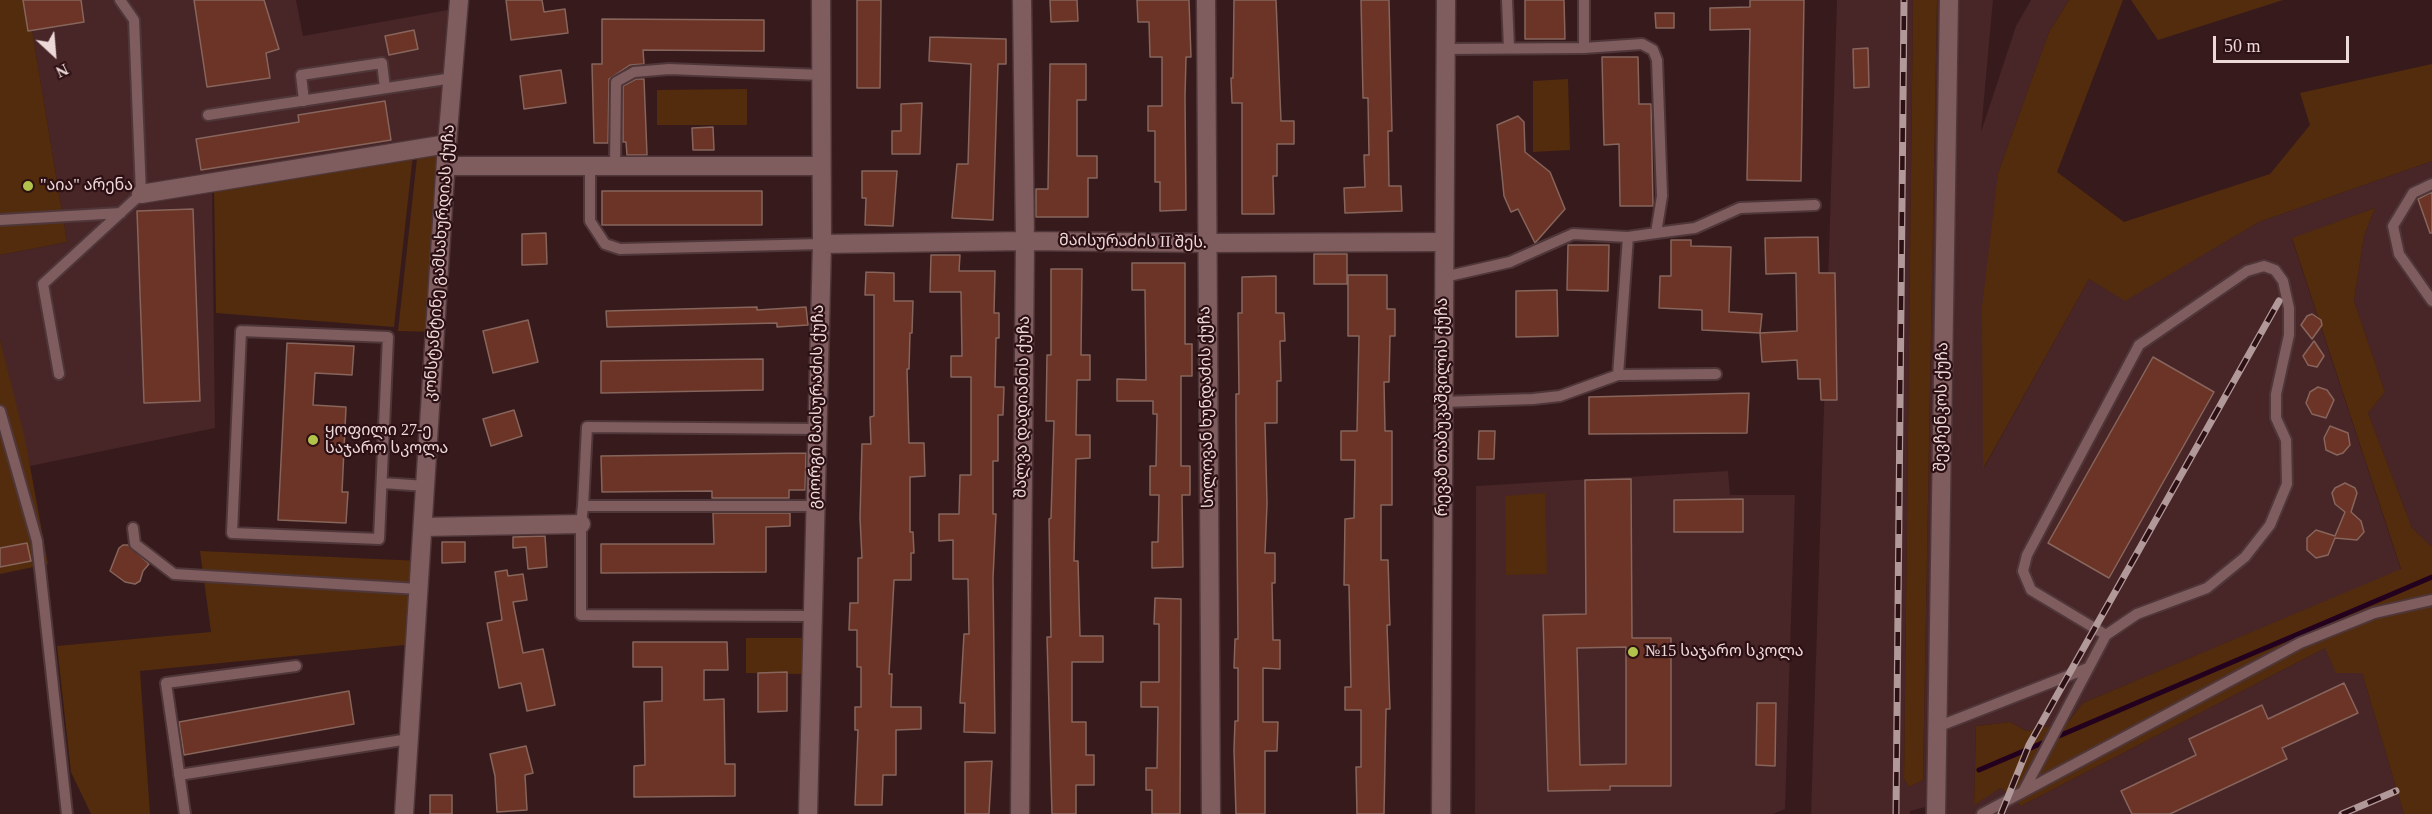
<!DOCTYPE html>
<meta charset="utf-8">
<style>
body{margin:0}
#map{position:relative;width:2432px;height:814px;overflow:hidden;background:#371a1c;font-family:"Times New Roman",serif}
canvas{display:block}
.north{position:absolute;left:24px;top:24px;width:60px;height:60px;-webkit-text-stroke:4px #2d1013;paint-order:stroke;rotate:154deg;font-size:16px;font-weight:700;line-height:24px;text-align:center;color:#eed9d9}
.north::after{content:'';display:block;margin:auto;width:21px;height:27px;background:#eed9d9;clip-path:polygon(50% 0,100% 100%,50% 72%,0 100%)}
.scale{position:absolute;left:2213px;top:36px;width:136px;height:27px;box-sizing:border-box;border:3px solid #eed9d9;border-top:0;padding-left:8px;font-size:18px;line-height:21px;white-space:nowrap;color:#eed9d9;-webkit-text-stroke:4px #2d1013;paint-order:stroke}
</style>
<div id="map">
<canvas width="2432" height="814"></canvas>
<div class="north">N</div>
<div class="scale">50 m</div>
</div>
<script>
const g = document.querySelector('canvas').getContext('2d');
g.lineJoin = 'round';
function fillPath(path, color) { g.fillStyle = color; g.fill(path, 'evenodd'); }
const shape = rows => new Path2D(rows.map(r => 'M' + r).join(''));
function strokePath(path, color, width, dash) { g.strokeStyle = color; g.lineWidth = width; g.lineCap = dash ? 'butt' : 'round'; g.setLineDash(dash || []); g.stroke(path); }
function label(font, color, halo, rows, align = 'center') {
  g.font = font + ' "Times New Roman","Noto Sans Georgian",serif'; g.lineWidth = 4.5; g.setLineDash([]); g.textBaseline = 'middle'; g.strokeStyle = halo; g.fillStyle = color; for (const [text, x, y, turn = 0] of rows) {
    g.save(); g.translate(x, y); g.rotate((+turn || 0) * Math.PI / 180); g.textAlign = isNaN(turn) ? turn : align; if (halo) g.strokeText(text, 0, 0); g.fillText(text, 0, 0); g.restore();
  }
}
fillPath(shape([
 [27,0,296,0,303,36,459,8,447,144,212,183,215,428,30,466,0,339,0,255,67,242],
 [1837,0,1913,0,1904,779,1909,787,1923,780,1937,0,1993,0,1981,132,2016,26,2031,0,2069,0,2049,32,1998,173,1984,468,2089,279,2125,300,2259,222,2432,161,2432,547,2412,528,2368,413,2385,392,2354,301,2364,236,2375,208,2292,239,2401,570,2083,703,2068,722,2026,731,2010,722,1976,726,1974,804,2001,788,2021,806,2325,648,2362,673,2404,814,1925,814,1925,807,1910,811,1910,814,1811,814],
 [1728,471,1730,495,1795,495,1785,809,1773,814,1475,814,1476,486]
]), '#482527');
fillPath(shape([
 [0,0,27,0,67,242,0,255],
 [1913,0,1937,0,1923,780,1909,787,1904,779],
 [2069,0,2123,0,2057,172,2124,222,2270,174,2310,125,2300,93,2432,64,2432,161,2259,222,2125,301,2089,279,1983,469,1982,307,1998,173,2049,32],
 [2131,0,2283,0,2158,40],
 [1568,79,1570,150,1533,152,1533,81],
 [747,89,747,125,657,125,657,90],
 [447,144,437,332,398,331,418,149],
 [413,154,394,327,216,313,214,186],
 [2375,208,2364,236,2354,301,2385,392,2368,413,2412,528,2432,547,2432,814,2404,814,2362,673,2336,673,2325,648,2021,806,2001,788,1974,805,1976,726,2010,722,2026,731,2068,722,2083,703,2401,569,2292,238],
 [0,339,25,439,48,564,0,574],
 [1545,493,1547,574,1506,575,1505,496],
 [200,551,421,561,415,644,140,671,150,814,91,814,71,772,57,646,211,632],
 [746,638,802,638,802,674,746,673]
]), '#522c0d');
strokePath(shape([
 [1979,770,2432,577]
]), '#23001e', 5);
const building = shape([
 [23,0,81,0,84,22,28,31,23,0],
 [194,0,264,0,279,49,266,53,270,78,207,87,194,0],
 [506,0,542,0,544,12,565,9,568,33,511,40,506,0],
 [857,0,881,0,880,88,857,88,857,0],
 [1050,0,1077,0,1078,21,1051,22,1050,0],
 [1137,0,1189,0,1191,57,1186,57,1185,97,1186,210,1160,211,1160,182,1155,182,1155,131,1148,131,1148,106,1162,106,1162,57,1150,57,1149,22,1138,22,1137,0],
 [1234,0,1276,0,1281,121,1294,121,1294,144,1277,144,1277,176,1273,176,1274,214,1242,214,1242,103,1232,103,1231,78,1233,78,1234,0],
 [1361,0,1389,0,1392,131,1388,131,1389,186,1401,186,1402,211,1345,213,1344,188,1365,187,1364,155,1369,155,1368,98,1363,98,1361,0],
 [1525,0,1564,0,1565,39,1525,39,1525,0],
 [1750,0,1804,0,1801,181,1747,180,1750,29,1710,30,1710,8,1750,7,1750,0],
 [1655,13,1674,13,1674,28,1656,28,1655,13],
 [602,19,764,20,764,51,643,50,644,64,630,65,609,79,608,143,594,143,592,64,602,64,602,19],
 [414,30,418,49,389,55,385,36,414,30],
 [930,37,1006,39,1006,64,998,64,993,220,952,218,957,164,968,164,971,64,929,61,930,37],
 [1868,48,1869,87,1854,88,1853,49,1868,48],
 [1602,57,1638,57,1639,104,1651,104,1653,206,1620,206,1619,144,1604,145,1602,57],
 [1050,64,1086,64,1086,100,1077,100,1077,156,1097,156,1097,178,1088,178,1088,217,1036,217,1036,189,1048,189,1050,64],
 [561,70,566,103,524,109,520,76,561,70],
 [636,79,644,79,647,155,627,155,626,142,623,142,623,86,636,79],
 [385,101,391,140,201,170,196,139,299,122,298,115,385,101],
 [922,103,920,154,892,154,892,131,901,131,901,104,922,103],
 [1518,116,1524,122,1525,152,1550,172,1565,209,1535,243,1518,209,1511,212,1504,196,1497,125,1518,116],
 [713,127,714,150,693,150,692,128,713,127],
 [862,171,897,171,893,226,865,225,866,198,862,198,862,171],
 [602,191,762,191,762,225,602,225,602,191],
 [2432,192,2432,233,2430,233,2418,199,2432,192],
 [193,209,200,401,144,403,137,211,193,209],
 [546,233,547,264,522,265,522,234,546,233],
 [1818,237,1819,273,1835,273,1837,400,1821,400,1820,379,1798,379,1797,360,1762,362,1760,333,1797,331,1796,273,1766,274,1765,238,1818,237],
 [1671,240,1691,240,1691,246,1731,247,1729,312,1762,314,1760,333,1702,330,1702,310,1659,308,1660,276,1671,276,1671,240],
 [1568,245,1609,245,1608,291,1567,290,1568,245],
 [1314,254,1347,254,1347,284,1314,284,1314,254],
 [931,255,960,255,959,271,995,271,994,313,999,313,999,338,996,338,995,387,1004,387,1003,415,998,415,998,461,993,461,993,514,996,514,993,578,995,733,964,732,965,703,960,703,964,634,969,634,968,579,953,579,953,540,939,541,939,514,959,514,960,475,971,475,971,377,951,377,951,356,962,356,961,292,930,292,931,255],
 [1132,263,1185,263,1185,344,1192,344,1192,376,1181,376,1181,466,1190,466,1190,495,1182,495,1183,567,1152,568,1152,542,1158,542,1159,495,1150,495,1150,466,1156,466,1157,414,1153,414,1153,401,1117,401,1117,379,1146,380,1145,290,1132,290,1132,263],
 [1051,269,1082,269,1081,355,1090,355,1090,380,1077,380,1076,435,1090,435,1090,458,1076,459,1074,561,1078,561,1080,636,1103,636,1103,662,1072,662,1072,722,1086,722,1086,755,1094,755,1094,785,1076,785,1076,814,1052,814,1047,637,1051,637,1049,519,1051,518,1054,421,1046,421,1047,355,1051,355,1051,269],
 [866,272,894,273,894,301,913,301,912,333,910,333,909,369,907,369,909,443,924,443,925,476,910,477,910,532,913,532,914,553,911,553,911,580,894,580,889,674,892,674,891,707,921,707,921,729,896,730,896,775,883,775,882,805,855,805,858,730,855,730,855,707,861,707,861,667,857,667,857,630,849,630,850,603,858,603,858,558,862,558,860,518,862,444,871,444,870,417,874,416,874,295,865,295,866,272],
 [1348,275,1387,275,1387,309,1395,309,1395,336,1390,336,1389,382,1384,382,1385,431,1392,431,1392,505,1381,505,1381,560,1388,560,1390,625,1387,625,1390,709,1386,709,1384,814,1357,814,1356,767,1361,767,1361,710,1345,710,1345,687,1351,687,1349,585,1344,585,1345,519,1354,518,1355,460,1341,460,1341,431,1357,431,1359,336,1348,336,1348,275],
 [1276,276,1276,313,1284,313,1285,341,1280,341,1281,381,1277,381,1277,423,1265,423,1267,504,1265,553,1275,553,1275,583,1272,583,1273,640,1280,640,1280,669,1263,668,1263,722,1278,722,1277,751,1265,751,1265,814,1236,814,1234,750,1235,721,1238,721,1238,668,1234,668,1235,639,1238,639,1236,423,1236,394,1239,394,1238,313,1242,313,1242,277,1276,276],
 [1557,290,1558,336,1516,337,1516,291,1557,290],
 [757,307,757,310,806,307,808,325,777,327,777,323,607,327,606,311,757,307],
 [2312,314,2321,320,2322,325,2312,339,2301,325,2307,316,2312,314],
 [528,320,538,362,493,373,483,331,528,320],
 [2314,341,2324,356,2317,367,2308,365,2303,356,2314,341],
 [287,343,354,346,352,375,315,373,313,405,346,407,342,492,348,492,346,523,278,520,287,343],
 [2153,357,2214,392,2109,578,2048,543,2153,357],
 [763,359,763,390,601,393,601,361,763,359],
 [2318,387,2327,390,2334,400,2326,418,2312,414,2306,403,2310,392,2318,387],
 [1749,393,1747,433,1589,434,1589,397,1749,393],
 [514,410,522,436,491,446,483,419,514,410],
 [2330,426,2348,433,2350,445,2343,453,2337,455,2326,450,2324,438,2330,426],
 [1479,431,1495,431,1494,459,1478,459,1479,431],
 [806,453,805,490,789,490,789,498,712,498,712,491,602,492,601,456,806,453],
 [1631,479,1632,638,1671,638,1671,786,1610,786,1610,790,1548,791,1543,615,1586,614,1585,480,1631,479],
 [1626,647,1626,764,1580,765,1577,648,1626,647],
 [2345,483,2355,488,2357,493,2351,512,2361,521,2364,532,2357,540,2335,538,2328,555,2316,558,2307,550,2307,538,2316,530,2335,536,2345,512,2335,504,2332,493,2335,488,2345,483],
 [1743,499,1743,532,1674,532,1674,500,1743,499],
 [713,513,790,513,790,526,766,527,766,572,601,573,601,544,714,544,713,513],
 [545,536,547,567,528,569,526,547,513,548,513,537,545,536],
 [442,542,465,542,465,562,442,563,442,542],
 [27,543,31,561,0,567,0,548,27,543],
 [123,545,128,545,149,564,143,571,140,581,135,584,125,582,110,571,119,548,123,545],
 [507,570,508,576,523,574,527,600,513,602,523,653,543,649,555,705,527,711,521,683,499,688,487,623,502,620,495,572,507,570],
 [1155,598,1181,599,1180,814,1152,814,1152,790,1146,790,1146,768,1157,768,1158,707,1141,707,1141,682,1159,682,1159,624,1154,624,1155,598],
 [633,642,727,642,728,670,704,670,704,700,724,699,725,764,735,764,735,796,634,797,634,766,645,765,644,702,662,701,662,667,633,667,633,642],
 [787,672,787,711,758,712,758,673,787,672],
 [2344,683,2358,713,2282,748,2287,759,2170,814,2132,814,2121,791,2196,755,2189,739,2262,705,2268,719,2344,683],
 [349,691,354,724,184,755,179,722,349,691],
 [1757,703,1776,703,1775,766,1756,765,1757,703],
 [526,746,533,773,525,775,527,810,497,812,495,776,490,754,526,746],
 [992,761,989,814,965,814,965,762,992,761],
 [430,795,452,795,452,814,430,814,430,795]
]);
fillPath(building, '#6b3426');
strokePath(building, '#87655c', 1.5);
const lane = shape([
 [1507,0,1509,48],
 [1584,0,1584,48],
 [1445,49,1584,48,1642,44,1653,50,1657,60,1662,196,1656,233,1628,237],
 [304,101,301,75,382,63,385,88],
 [208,115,453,78],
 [590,166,590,221,605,244,620,249,822,244],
 [615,167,616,82,634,72,669,69,821,75],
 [2432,184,2413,193,2393,226,2399,254,2432,301],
 [0,220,121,213],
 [1656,233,1695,228,1740,208,1815,205],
 [241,331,388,337,379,539,232,533,241,331],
 [59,374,43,284,141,194,134,20,120,0],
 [1618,375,1716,374],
 [1443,402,1533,399,1560,396,1618,375,1628,237,1573,234,1510,262,1444,277],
 [0,411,37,541,67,814],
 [382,483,426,486],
 [583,506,587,427,817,429],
 [133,528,135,544,174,574,418,589],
 [812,616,581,615,581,524,583,506,815,506],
 [1937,727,2088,668],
 [179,775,409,739],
 [2023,792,2106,635,2137,614,2207,588,2245,557,2270,525,2287,484,2286,440,2276,418,2276,394,2289,335,2289,308,2283,281,2275,270,2264,266,2247,271,2139,345,2027,555,2023,571,2031,590,2106,635],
 [185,814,166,683,296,666],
 [1982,814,2300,643,2374,613,2432,600]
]);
const street = shape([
 [1206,0,1211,814],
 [448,166,821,166],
 [141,194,447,144],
 [822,244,1025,241,1206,243,1444,242],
 [423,527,581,524],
 [808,814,822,244,821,0],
 [1020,814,1025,241,1022,0],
 [1936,814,1949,0]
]);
const secondary = shape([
 [404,814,447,144,459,0],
 [1441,814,1446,0]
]);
strokePath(lane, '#4f3739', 14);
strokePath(street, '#4f3739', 21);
strokePath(secondary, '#4f3739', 21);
strokePath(lane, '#7f5c5e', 10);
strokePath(street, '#7f5c5e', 18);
strokePath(secondary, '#7f5c5e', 18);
const rail = shape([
 [1896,814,1904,0],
 [2001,814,2029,745,2279,301],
 [2342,814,2396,791]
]);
strokePath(rail, '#b1999a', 7);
strokePath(rail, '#2d1013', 4.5, [14]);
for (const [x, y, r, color] of [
 [28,186,6,"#b2c34c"],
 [313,440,6,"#b2c34c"],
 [1633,652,6,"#b2c34c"]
]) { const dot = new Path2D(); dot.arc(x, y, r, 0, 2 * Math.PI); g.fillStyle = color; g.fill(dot); strokePath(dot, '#2d1013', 2); }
label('16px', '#eed9d9', '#2d1013', [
 ["\"აია\" არენა",40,186],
 ["ყოფილი 27-ე",325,431],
 ["საჯარო სკოლა",325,449],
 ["№15 საჯარო სკოლა",1645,652]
], 'left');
label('16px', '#eed9d9', '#2d1013', [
 ["მაისურაძის II შეს.",1133,242,1],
 ["კონსტანტინე გამსახურდიას ქუჩა",440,263,-86],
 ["გიორგი მაისურაძის ქუჩა",817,407,-89],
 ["შალვა დადიანის ქუჩა",1023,407,-89],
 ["სილოვან ხუნდაძის ქუჩა",1207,407,-91],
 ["რევაზ თაბუკაშვილის ქუჩა",1443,407,-90],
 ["შევჩენკოს ქუჩა",1942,407,-89]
]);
</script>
